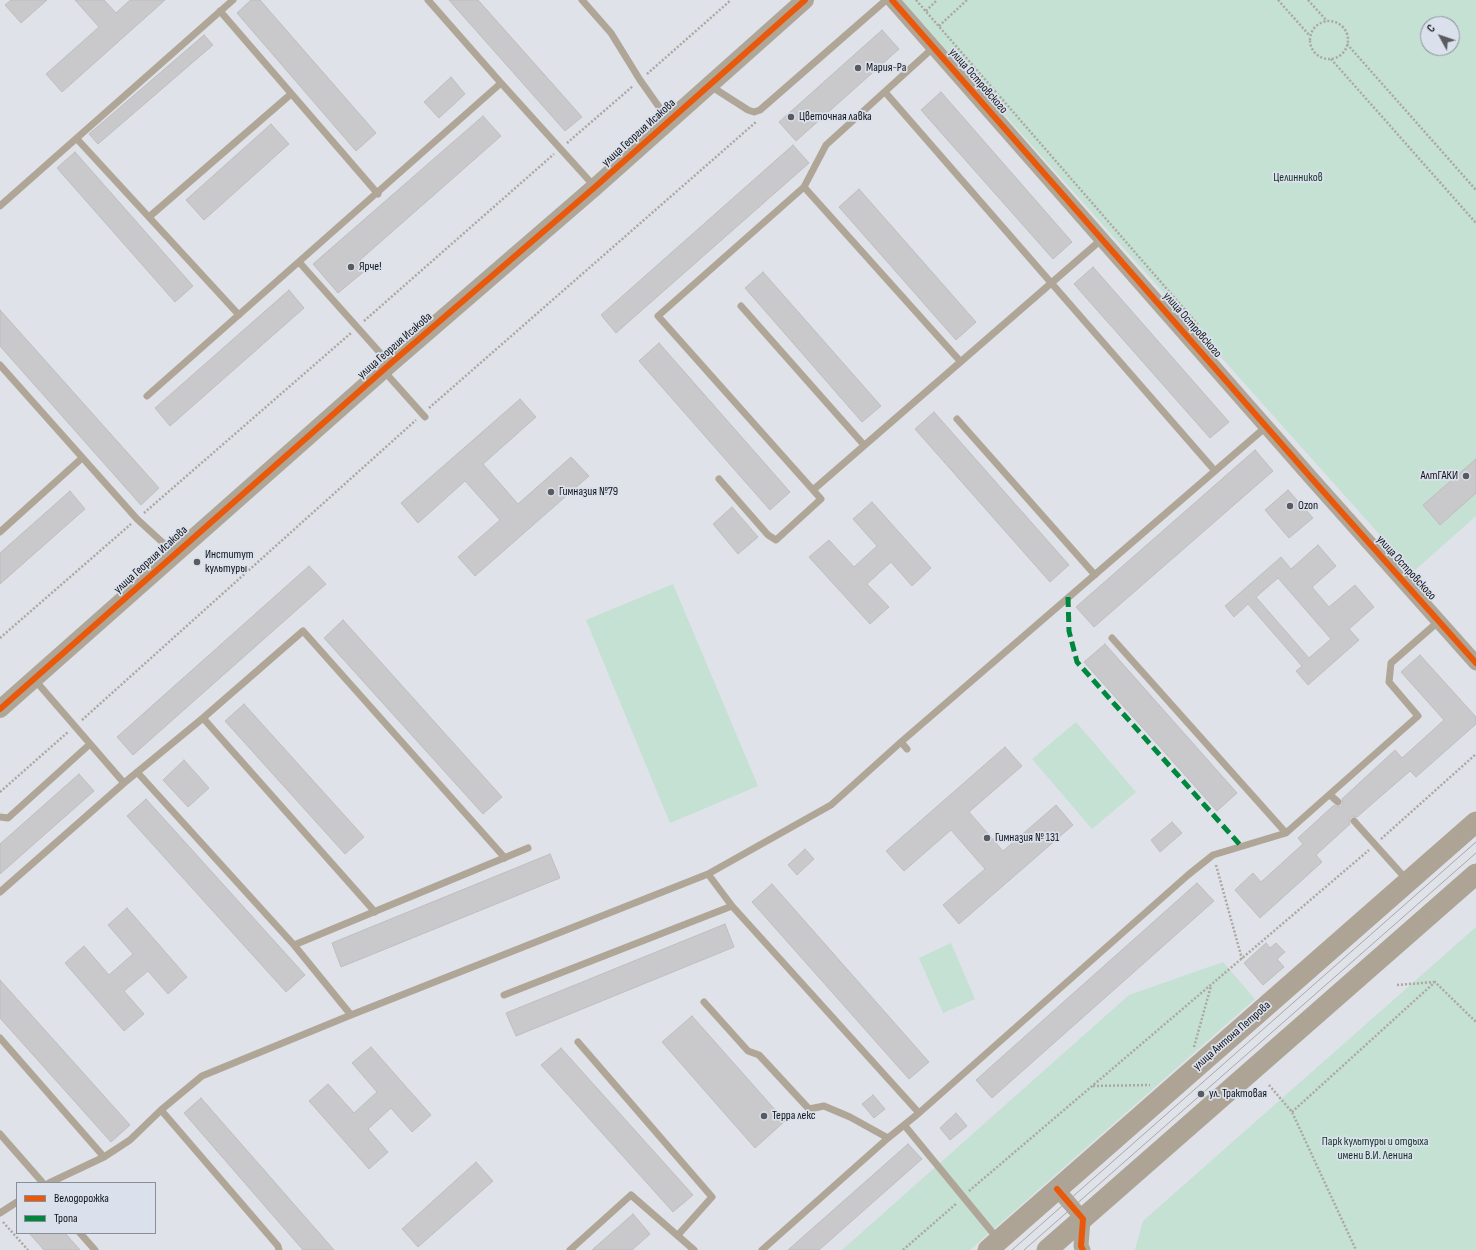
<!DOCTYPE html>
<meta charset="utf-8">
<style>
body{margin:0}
#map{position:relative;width:1476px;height:1250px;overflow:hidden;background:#dfe2e8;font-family:"Sofia Sans Condensed",sans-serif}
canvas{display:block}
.legend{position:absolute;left:16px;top:1182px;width:140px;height:52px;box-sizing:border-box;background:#dbe1ec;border:1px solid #8a8f97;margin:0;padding:5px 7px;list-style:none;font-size:12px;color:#111317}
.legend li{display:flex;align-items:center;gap:8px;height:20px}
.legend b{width:20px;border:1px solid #8a8f97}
.north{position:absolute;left:1420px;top:16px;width:40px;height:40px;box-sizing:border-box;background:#dbe1ec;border:1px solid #8a8f97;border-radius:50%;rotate:310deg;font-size:11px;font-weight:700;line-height:16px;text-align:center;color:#111317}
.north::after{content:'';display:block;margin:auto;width:14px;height:18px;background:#595b60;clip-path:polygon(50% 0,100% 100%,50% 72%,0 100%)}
</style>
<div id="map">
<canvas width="1476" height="1250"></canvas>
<ul class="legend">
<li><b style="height:5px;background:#e8590c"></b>Велодорожка</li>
<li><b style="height:5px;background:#00873e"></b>Тропа</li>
</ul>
<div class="north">С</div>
</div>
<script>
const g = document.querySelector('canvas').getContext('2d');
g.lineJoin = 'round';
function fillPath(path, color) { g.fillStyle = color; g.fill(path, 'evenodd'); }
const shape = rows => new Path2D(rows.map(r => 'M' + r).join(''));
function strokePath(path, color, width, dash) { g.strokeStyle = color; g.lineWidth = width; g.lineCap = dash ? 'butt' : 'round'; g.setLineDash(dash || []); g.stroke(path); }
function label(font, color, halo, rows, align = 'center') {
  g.font = font + ' "Sofia Sans Condensed",sans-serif'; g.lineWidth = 3.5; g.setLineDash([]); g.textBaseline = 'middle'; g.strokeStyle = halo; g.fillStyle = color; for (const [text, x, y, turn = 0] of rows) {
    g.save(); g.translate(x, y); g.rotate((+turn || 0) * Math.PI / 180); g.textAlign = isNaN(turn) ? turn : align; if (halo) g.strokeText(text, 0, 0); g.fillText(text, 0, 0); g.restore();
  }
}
fillPath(shape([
 [902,0,1476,0,1476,516,1413,572],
 [1428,24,1452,24,1452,48,1428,48],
 [673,584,758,786,670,823,586,620],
 [1076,722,1136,792,1092,829,1032,759],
 [1476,927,1476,1250,1135,1250,1143,1221],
 [951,943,975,999,943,1013,919,958],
 [1223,962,1255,999,970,1250,842,1250,1129,995]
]), '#c4e1d3');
const building = shape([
 [11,0,47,0,21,23,5,5,11,0],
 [75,0,104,0,116,13,130,0,165,0,62,92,46,74,99,27,75,0],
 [251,0,260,0,376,133,356,151,237,13,251,0],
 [449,0,478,0,582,117,565,131,449,0],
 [882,30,899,49,796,141,779,122,882,30],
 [204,35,213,45,98,144,89,134,204,35],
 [451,77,465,94,439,118,424,102,451,77],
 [941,92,1072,242,1053,259,921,110,941,92],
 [483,116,501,136,360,260,367,269,338,293,313,264,483,116],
 [271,124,289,144,204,220,186,200,271,124],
 [793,145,809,163,616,333,601,315,793,145],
 [75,152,193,286,175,302,57,168,75,152],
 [859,189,976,322,956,340,839,207,859,189],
 [1093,267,1229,422,1210,438,1074,284,1093,267],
 [763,272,881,406,862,422,745,288,763,272],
 [289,290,304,308,170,426,155,408,289,290],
 [0,310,159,488,141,505,0,346,0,310],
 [659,343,790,492,770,510,639,361,659,343],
 [520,399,536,417,483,464,518,504,571,457,589,476,475,576,458,557,500,520,465,481,418,523,401,503,520,399],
 [934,412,1069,565,1050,582,915,429,934,412],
 [1255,450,1273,471,1094,627,1076,607,1255,450],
 [1476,459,1476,493,1440,525,1423,505,1476,459],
 [1288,490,1313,518,1289,538,1265,510,1288,490],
 [70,491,85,509,0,584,0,553,70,491],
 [872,502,931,568,912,586,891,562,867,584,889,607,870,624,809,557,829,540,854,567,877,546,853,519,872,502],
 [732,507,758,537,738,554,713,524,732,507],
 [1318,545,1336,566,1312,587,1329,607,1355,585,1374,607,1349,629,1359,640,1308,685,1296,671,1302,666,1248,604,1234,617,1225,606,1281,557,1291,569,1318,545],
 [1278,578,1331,639,1309,658,1256,597,1278,578],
 [309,566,326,584,133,755,117,737,309,566],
 [343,620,502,797,483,814,324,638,343,620],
 [1105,644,1237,793,1217,811,1084,662,1105,644],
 [1420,655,1476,717,1476,724,1416,777,1410,771,1357,817,1353,816,1350,818,1349,822,1350,824,1316,855,1322,862,1260,918,1235,890,1253,873,1261,882,1303,844,1298,838,1334,805,1337,807,1341,806,1343,803,1342,799,1395,750,1402,758,1444,720,1401,672,1420,655],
 [244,704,364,837,345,854,225,721,244,704],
 [1005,747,1022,766,969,812,1003,851,1056,805,1073,825,959,924,943,905,985,869,951,830,904,871,886,851,1005,747],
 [184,760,209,788,188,807,163,780,184,760],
 [79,774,94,791,0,874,0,844,79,774],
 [146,799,305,975,286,992,127,816,146,799],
 [1172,822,1182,833,1160,852,1151,840,1172,822],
 [805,849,814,859,797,875,788,865,805,849],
 [550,854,560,878,341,967,332,943,550,854],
 [1197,883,1214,901,992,1098,976,1080,1197,883],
 [772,884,929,1062,909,1079,752,902,772,884],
 [127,908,187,977,168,994,148,971,124,991,144,1014,124,1031,65,963,84,946,109,975,133,954,108,925,127,908],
 [725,924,734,947,516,1036,506,1013,725,924],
 [1266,943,1270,948,1276,943,1285,952,1277,959,1284,967,1263,985,1244,963,1266,943],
 [0,980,130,1125,111,1142,0,1018,0,980],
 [692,1016,785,1121,755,1148,662,1042,692,1016],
 [371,1047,431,1115,412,1132,391,1108,368,1129,388,1152,369,1169,309,1101,328,1084,354,1113,377,1092,352,1063,371,1047],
 [561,1048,693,1195,673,1212,541,1065,561,1048],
 [873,1095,885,1109,874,1118,862,1104,873,1095],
 [201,1098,334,1250,303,1250,184,1113,201,1098],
 [956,1113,967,1126,950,1140,940,1128,956,1113],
 [908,1144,922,1159,819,1250,788,1250,908,1144],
 [476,1162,493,1181,418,1247,402,1229,476,1162],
 [633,1214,650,1234,632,1250,592,1250,633,1214],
 [29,1233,65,1233,80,1250,44,1250,29,1233]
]);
fillPath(building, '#c9c8cb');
strokePath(building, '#bebdbf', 1);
strokePath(shape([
 [916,0,1199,326],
 [1278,0,1310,36],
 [1308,0,1327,21],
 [926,11,937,0],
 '1310 40a19 19 0 1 1 38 0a19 19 0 1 1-38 0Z',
 [939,26,967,0],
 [1347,44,1476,190],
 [1331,59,1476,223],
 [647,74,731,0],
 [567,143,633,86],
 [364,321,554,154],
 [429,408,756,122],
 [144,513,351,333],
 [0,638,131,524],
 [82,720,416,420],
 [0,792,68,732],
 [1381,839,1476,754],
 [1216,865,1242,959],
 [1397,985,1434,982],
 [1194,1047,1211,986],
 [1269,1085,1292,1112,1356,1250],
 [1093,1086,1150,1085],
 [1292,1112,1435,982,1476,1022],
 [969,1191,1369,850],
 [3,1222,28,1250],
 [903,1250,957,1203]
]), '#aca7a1', 2.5, [2, 2]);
strokePath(shape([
 [428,0,501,83,595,187],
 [582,0,611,33,640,80,669,121],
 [220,11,378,194],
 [709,85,748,110,754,112,760,110,886,0],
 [885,92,1215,471],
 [77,139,239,315],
 [804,187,960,361],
 [0,206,233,0],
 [149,217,291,94],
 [299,262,390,364],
 [741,306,864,445],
 [0,365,137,519,174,553],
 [383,370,425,417],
 [147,396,501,83],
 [957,419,1095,575],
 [719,479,768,535,776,540,821,499,813,490,1102,239],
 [813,490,658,316,804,187,826,145,934,47],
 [0,532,82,458],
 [1112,638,1286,833],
 [34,679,124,783],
 [203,718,375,912],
 [901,742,907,749],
 [137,772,294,945],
 [1330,795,1338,802],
 [0,817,8,818,90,744],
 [1354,821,1407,880],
 [708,874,732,906,919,1113],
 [0,892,124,783,203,718,303,631,505,858],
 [504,995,732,906],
 [704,1002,748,1051,759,1055,809,1109,824,1106,850,1117,888,1138],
 [351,1015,294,945,528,848],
 [0,1038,104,1157],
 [578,1042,712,1197,678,1235],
 [161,1110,278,1246,279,1250],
 [905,1126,997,1238],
 [0,1134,43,1183],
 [49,1183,104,1157,130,1140,161,1110,202,1076,351,1015,708,874,831,805,901,742,1267,426],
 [0,1213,17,1202],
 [80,1233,95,1250],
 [570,1250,631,1195,694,1250],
 [762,1250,888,1138,919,1113,1188,875,1213,855,1286,833,1418,716,1389,682,1391,663,1439,621]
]), '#afa698', 7);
strokePath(shape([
 [892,0,1313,480,1476,663],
 [1057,1189,1083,1219,1081,1246,1083,1250]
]), '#afa698', 15);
strokePath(shape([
 [0,709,390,364,595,187,805,0]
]), '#afa698', 18);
strokePath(shape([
 [988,1250,1476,822],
 [1047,1250,1476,874]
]), '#ada496', 21);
strokePath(shape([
 [1012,1250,1476,842],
 [1024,1250,1476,853]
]), '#aca7a2', 1);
strokePath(shape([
 [1068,597,1069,631,1077,662,1241,846]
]), '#00873e', 5, [10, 5]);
strokePath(shape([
 [892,0,1313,480,1476,663],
 [0,709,390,364,595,187,805,0],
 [1057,1189,1083,1219,1081,1246,1083,1250]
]), '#e8590c', 6);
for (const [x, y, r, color] of [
 [858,68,4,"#595b60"],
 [791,117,4,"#595b60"],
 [351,267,4,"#595b60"],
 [1466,476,4,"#595b60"],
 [551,492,4,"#595b60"],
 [1290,506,4,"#595b60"],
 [197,562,4,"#595b60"],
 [987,838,4,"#595b60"],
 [1201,1094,4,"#595b60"],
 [764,1116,4,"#595b60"]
]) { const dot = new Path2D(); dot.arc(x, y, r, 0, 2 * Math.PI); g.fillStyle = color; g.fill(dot); strokePath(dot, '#dbe1ec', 1.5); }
label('12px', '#111317', '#dbe1ec', [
 ["Мария-Ра",866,68],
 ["Цветочная лавка",799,117],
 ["Ярче!",359,267],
 ["АлтГАКИ",1458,476,"right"],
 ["Гимназия №79",559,492],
 ["Ozon",1298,506],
 ["Институт",205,555],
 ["культуры",205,569],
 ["Гимназия № 131",995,838],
 ["ул. Трактовая",1209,1094],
 ["Терра лекс",772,1116]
], 'left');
label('12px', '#111317', '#dbe1ec', [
 ["улица Островского",978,81,49],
 ["улица Георгия Исакова",639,133,-42],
 ["улица Островского",1192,325,49],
 ["улица Георгия Исакова",395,346,-41],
 ["улица Георгия Исакова",151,560,-42],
 ["улица Островского",1406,568,48],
 ["улица Антона Петрова",1232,1036,-41]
]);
label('12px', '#103523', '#dbe1ec', [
 ["Целинников",1298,178],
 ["Парк культуры и отдыха",1375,1142],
 ["имени В.И. Ленина",1375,1156]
]);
</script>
